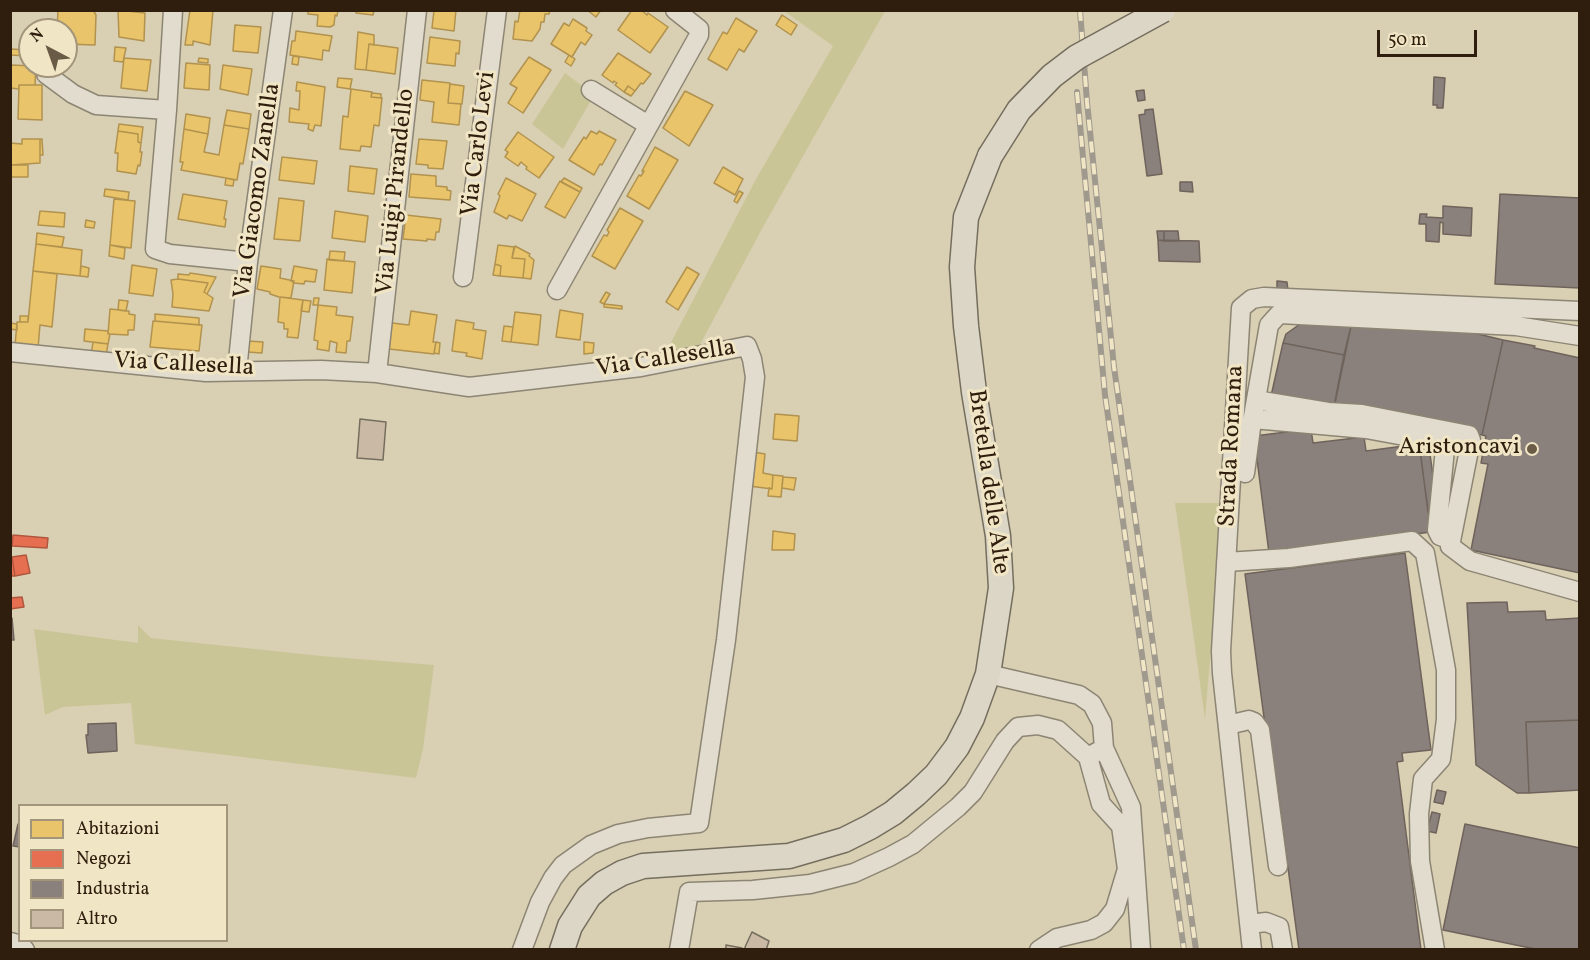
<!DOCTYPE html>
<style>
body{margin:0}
#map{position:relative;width:1590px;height:960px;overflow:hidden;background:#d9cfb3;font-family:Vollkorn,serif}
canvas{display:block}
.frame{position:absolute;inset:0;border:12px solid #2f1d0d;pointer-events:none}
.legend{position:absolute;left:18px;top:804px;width:210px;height:138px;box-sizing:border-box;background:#f0e5c4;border:2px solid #a3957b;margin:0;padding:8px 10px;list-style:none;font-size:18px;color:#2f1d0d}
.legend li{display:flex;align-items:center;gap:12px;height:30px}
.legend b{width:30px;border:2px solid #a3957b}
.north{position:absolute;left:18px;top:18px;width:60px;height:60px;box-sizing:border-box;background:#f0e5c4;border:2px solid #a3957b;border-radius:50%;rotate:319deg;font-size:16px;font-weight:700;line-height:24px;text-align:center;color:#2f1d0d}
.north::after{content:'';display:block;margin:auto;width:21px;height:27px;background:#6a5b47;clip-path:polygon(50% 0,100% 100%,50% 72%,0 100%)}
.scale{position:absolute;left:1377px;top:30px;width:100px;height:27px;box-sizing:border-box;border:3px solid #2f1d0d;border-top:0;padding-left:8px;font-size:18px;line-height:21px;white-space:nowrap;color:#2f1d0d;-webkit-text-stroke:4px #f0e5c4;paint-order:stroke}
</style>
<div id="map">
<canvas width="1590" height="960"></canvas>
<div class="frame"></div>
<ul class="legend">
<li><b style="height:16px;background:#e9c46a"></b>Abitazioni</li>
<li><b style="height:16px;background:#e76f51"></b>Negozi</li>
<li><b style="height:16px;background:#8a817c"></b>Industria</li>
<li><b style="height:16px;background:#cabaa5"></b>Altro</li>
</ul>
<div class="north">N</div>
<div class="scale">50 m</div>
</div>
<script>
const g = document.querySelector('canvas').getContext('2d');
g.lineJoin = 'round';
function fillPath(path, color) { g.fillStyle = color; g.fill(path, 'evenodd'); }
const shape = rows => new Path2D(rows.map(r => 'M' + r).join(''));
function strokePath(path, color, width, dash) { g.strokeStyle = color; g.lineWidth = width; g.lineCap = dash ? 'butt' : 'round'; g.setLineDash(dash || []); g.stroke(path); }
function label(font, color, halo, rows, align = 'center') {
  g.font = font + ' Vollkorn,serif'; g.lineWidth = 6; g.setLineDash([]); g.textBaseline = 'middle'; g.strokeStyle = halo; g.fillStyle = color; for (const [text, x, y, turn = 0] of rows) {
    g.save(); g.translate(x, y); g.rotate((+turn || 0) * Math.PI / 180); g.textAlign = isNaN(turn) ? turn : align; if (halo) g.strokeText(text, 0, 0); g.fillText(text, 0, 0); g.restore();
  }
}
fillPath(shape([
 [784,11,885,11,763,227,696,352,663,358,756,179,833,46],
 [565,73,594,95,563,149,532,124],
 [1175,503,1223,503,1205,719],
 [138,625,151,638,321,656,434,665,423,749,416,778,135,744,131,703,63,707,45,715,34,629,138,643]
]), '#cac597');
const homes = shape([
 [58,10,93,10,96,15,95,45,66,44,66,30,57,30,58,10],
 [118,10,145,13,144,41,119,37,118,10],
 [190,10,213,10,210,45,193,41,193,45,185,45,190,10],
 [308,10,338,10,337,16,335,15,334,25,330,27,317,26,318,15,308,14,308,10],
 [356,10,374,10,373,15,356,13,356,10],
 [434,10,456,10,454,31,432,28,434,10],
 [520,10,550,10,549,14,545,14,544,22,541,22,540,29,532,41,513,39,515,21,518,22,520,10],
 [587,10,601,10,596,17,587,10],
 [632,10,641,10,647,15,648,13,668,27,650,53,618,30,632,10],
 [782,15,797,25,791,35,776,25,782,15],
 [736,18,757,31,744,52,739,49,727,70,708,59,723,32,727,34,736,18],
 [573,19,587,28,586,31,592,35,585,45,581,42,572,57,551,44,564,23,569,26,573,19],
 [235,25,261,27,258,53,233,51,235,25],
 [296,31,332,36,329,51,323,50,322,60,290,55,292,41,295,41,296,31],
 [358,32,374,35,374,45,369,44,366,70,355,69,358,32],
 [430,37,460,41,459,54,456,53,455,66,427,63,430,37],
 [369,44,398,48,395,74,366,70,369,44],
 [115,47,126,48,123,62,114,61,115,47],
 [10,49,28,50,28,56,10,55,10,49],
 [618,53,651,74,643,84,641,83,635,91,628,86,624,92,615,85,617,83,614,81,613,83,602,75,618,53],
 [569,55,575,59,571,66,565,62,569,55],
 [293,56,299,57,298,65,292,64,293,56],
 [529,57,551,70,523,113,508,103,517,88,510,84,529,57],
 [124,58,151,60,147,91,121,88,124,58],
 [199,58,208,59,208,63,198,62,199,58],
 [186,63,210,65,209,90,184,88,186,63],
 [10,65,36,66,35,85,19,85,19,89,10,88,10,65],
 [223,65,252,69,248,95,220,89,223,65],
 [338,78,352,79,350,89,337,87,338,78],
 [422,80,450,83,448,103,461,104,459,125,432,122,434,102,420,100,422,80],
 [297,82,325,87,321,126,315,125,313,131,308,129,309,124,289,122,290,108,299,110,300,91,296,91,297,82],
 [450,84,464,86,462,104,448,103,450,84],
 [19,85,42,85,42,120,18,119,19,85],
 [628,86,635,91,631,96,624,92,628,86],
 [351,89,372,92,371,97,382,98,379,126,374,125,371,147,361,146,360,151,340,149,343,116,348,117,351,89],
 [685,91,713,105,689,146,663,128,685,91],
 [372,93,381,94,381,98,371,97,372,93],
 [227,110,251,114,249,129,224,125,227,110],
 [186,114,210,118,208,134,184,129,186,114],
 [119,124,143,127,141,143,138,142,138,134,118,131,119,124],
 [224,125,249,129,243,164,240,163,237,180,181,170,183,162,180,162,184,129,208,134,204,152,219,155,224,125],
 [118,131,138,134,138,142,141,143,140,152,142,152,140,166,138,165,136,174,117,171,118,153,115,153,118,131],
 [591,131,597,134,599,131,616,140,602,165,600,164,594,175,569,160,584,137,586,139,591,131],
 [518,132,554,157,539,178,526,169,527,167,521,162,518,166,505,157,508,152,505,150,518,132],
 [22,139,40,139,40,163,11,165,10,143,22,144,22,139],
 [40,139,42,139,43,155,40,155,40,139],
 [419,139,447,141,443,169,428,168,428,165,416,164,419,139],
 [655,147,678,160,649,209,627,196,639,175,641,176,644,171,642,171,655,147],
 [282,157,317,161,314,184,279,180,282,157],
 [11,165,28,165,28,177,11,177,11,165],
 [350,166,377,169,374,194,348,191,350,166],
 [723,167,743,179,735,195,714,183,723,167],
 [411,174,436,176,436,186,447,187,447,190,451,191,450,200,409,197,411,174],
 [226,178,234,180,233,186,225,185,226,178],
 [506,178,536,194,522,221,509,215,507,219,494,212,500,196,498,194,506,178],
 [564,178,582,188,580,192,561,182,564,178],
 [560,181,580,192,565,218,545,207,560,181],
 [105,189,129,192,128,200,104,196,105,189],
 [739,191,743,193,737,203,734,201,739,191],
 [183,194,227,201,224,219,226,219,225,227,178,219,183,194],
 [279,198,304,201,300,241,274,239,279,198],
 [114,199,135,201,131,248,110,245,114,199],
 [620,208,643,221,615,269,592,256,604,235,607,236,609,232,607,230,620,208],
 [40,211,65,213,64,227,38,225,40,211],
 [335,211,368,216,365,242,332,238,335,211],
 [406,215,441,219,439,232,436,232,435,240,427,239,427,241,403,239,406,215],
 [86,220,95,222,94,228,85,227,86,220],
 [37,233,64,237,62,247,36,244,37,233],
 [36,244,82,250,80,276,33,271,36,244],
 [110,245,125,248,124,259,109,256,110,245],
 [498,245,514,247,512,258,525,259,523,278,500,276,501,266,495,264,498,245],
 [515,246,530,254,529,256,534,260,531,279,523,278,525,259,512,258,515,246],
 [330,251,345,252,344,261,329,260,330,251],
 [327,259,355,262,352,293,324,290,327,259],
 [495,264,501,266,500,276,493,275,495,264],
 [132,265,157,269,153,296,129,293,132,265],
 [81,266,89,268,88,277,80,276,81,266],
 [261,266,281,269,280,278,294,281,291,298,279,297,270,294,270,292,257,289,261,266],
 [294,266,317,270,315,282,305,281,304,284,294,283,291,281,294,266],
 [687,267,699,274,678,310,666,302,687,267],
 [33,271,57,274,52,327,40,325,38,348,15,346,17,322,28,322,33,271],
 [190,273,216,277,207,294,204,292,208,283,178,279,178,274,189,275,190,273],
 [178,279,208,283,204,292,213,298,209,311,172,307,173,294,171,280,178,279],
 [606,292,610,294,604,304,600,302,606,292],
 [280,297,303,300,298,338,287,337,288,329,284,329,284,323,278,322,280,297],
 [314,298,319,298,318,305,313,305,314,298],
 [119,300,128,301,126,311,118,310,119,300],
 [303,300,311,301,309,312,301,311,303,300],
 [604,304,622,306,622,309,604,307,604,304],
 [318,305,337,307,336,315,353,317,350,341,347,341,346,353,336,352,337,343,330,341,329,351,317,349,318,341,314,340,318,305],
 [110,309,129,311,129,314,135,315,134,330,128,330,128,335,108,334,110,309],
 [560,310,583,314,580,340,556,337,560,310],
 [411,311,437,315,433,342,436,342,434,354,389,349,392,323,409,325,411,311],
 [515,312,541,315,538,345,511,342,515,312],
 [155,314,199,318,199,325,155,321,155,314],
 [20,316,28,316,28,322,20,322,20,316],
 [456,320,474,323,473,329,486,331,482,359,466,356,467,353,452,351,456,320],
 [153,321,202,325,199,351,150,347,153,321],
 [10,323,17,324,17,330,10,329,10,323],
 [504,326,513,327,511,342,502,341,504,326],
 [85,329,108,331,108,334,110,334,108,344,84,341,85,329],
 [248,341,263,342,262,353,247,352,248,341],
 [93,342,108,344,106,356,91,355,93,342],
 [436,342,440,343,439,354,434,353,436,342],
 [584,342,594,343,593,353,584,354,584,342],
 [775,414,799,416,797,441,773,439,775,414],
 [753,452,765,454,763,473,773,475,772,489,749,486,753,452],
 [773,475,783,476,781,497,768,496,769,488,772,489,773,475],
 [783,477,796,478,794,490,782,488,783,477],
 [773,531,795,534,794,550,772,550,773,531]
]);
fillPath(homes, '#e9c46a');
strokePath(homes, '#b1924e', 1.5);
const shops = shape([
 [13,535,48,538,47,548,12,546,13,535],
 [26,555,30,573,15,576,12,557,26,555],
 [12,557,15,576,10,576,10,558,12,557],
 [22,597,24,607,10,609,10,598,22,597]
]);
fillPath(shops, '#e76f51');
strokePath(shops, '#b0563d', 1.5);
const industry = shape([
 [1434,77,1445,78,1443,108,1437,108,1437,105,1433,105,1434,77],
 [1144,90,1145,100,1138,101,1136,91,1144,90],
 [1153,109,1162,174,1147,176,1139,115,1145,114,1145,110,1153,109],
 [1180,182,1192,182,1193,192,1180,191,1180,182],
 [1500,194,1580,198,1580,288,1495,284,1500,194],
 [1443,206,1472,208,1471,236,1443,234,1443,223,1440,222,1439,242,1426,241,1426,224,1419,224,1420,214,1427,214,1426,217,1443,218,1443,206],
 [1157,231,1164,231,1164,241,1158,240,1157,231],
 [1164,231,1178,231,1179,241,1164,241,1164,231],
 [1158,240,1199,241,1200,262,1159,261,1158,240],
 [1277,281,1287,282,1288,291,1277,290,1277,281],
 [1300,324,1351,326,1344,355,1283,343,1286,334,1300,324],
 [1351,326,1474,333,1503,340,1482,435,1335,403,1351,326],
 [1503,340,1535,346,1534,348,1580,358,1580,573,1471,550,1488,464,1481,463,1486,436,1482,435,1503,340],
 [1283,343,1344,355,1333,411,1271,396,1283,343],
 [1311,429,1313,443,1364,437,1366,451,1419,444,1431,532,1269,553,1254,436,1311,429],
 [1429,447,1438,512,1428,512,1420,449,1429,447],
 [1405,553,1431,750,1402,753,1403,761,1397,762,1421,950,1299,950,1276,778,1272,778,1245,574,1405,553],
 [1507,602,1508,612,1545,611,1546,620,1580,618,1580,720,1526,722,1529,793,1517,793,1476,765,1467,603,1507,602],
 [10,618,12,618,14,640,10,640,10,618],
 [1580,720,1580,790,1529,793,1526,722,1580,720],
 [116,723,117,751,88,753,86,735,88,735,88,724,116,723],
 [1437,790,1446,792,1443,804,1434,802,1437,790],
 [1432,812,1440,814,1436,833,1427,831,1432,812],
 [18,824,20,824,20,847,13,846,18,824],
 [1465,824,1580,848,1580,950,1540,950,1443,930,1465,824]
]);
fillPath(industry, '#8a817c');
strokePath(industry, '#6f635b', 1.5);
const building = shape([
 [360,419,386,422,383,460,357,458,360,419],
 [752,932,769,941,766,950,746,950,745,947,752,932],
 [726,945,742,948,742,950,726,950,726,945]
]);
fillPath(building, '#cabaa5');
strokePath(building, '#756e5e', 1.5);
const minor = shape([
 [173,10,167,110,155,249,170,254,248,262],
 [46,74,73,94,96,105,167,110],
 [591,90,648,125],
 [463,277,497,10],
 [557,290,699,35,699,29,675,10],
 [10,352,206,372,321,370,377,373,469,387,641,367,747,346,752,359,755,377,726,640,699,823,648,828,618,834,591,845,563,865,553,878,540,902,522,950],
 [237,371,248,262,283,10],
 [377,373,417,10],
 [1256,400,1328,412,1362,414,1469,435,1471,440,1450,546,1470,561,1580,592],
 [1253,419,1366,429,1437,442,1445,449,1437,530,1440,536,1451,540],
 [1245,473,1251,428,1269,325,1279,314,1516,326,1580,336],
 [1226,562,1289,558,1412,541,1425,553,1446,670,1446,719,1441,759,1423,779,1419,814,1420,861,1435,950],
 [988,674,1079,695,1092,704,1102,723,1104,748,1131,807,1141,950],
 [1228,725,1249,720,1254,722,1260,730,1278,866],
 [1250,924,1266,922,1279,927,1283,950],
 [10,942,21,945,25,950],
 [679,950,689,892,753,890,810,884,854,873,889,857,913,844,958,807,973,792,1005,741,1018,727,1038,725,1058,730,1088,757,1104,748],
 [1039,950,1057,938,1091,930,1104,923,1115,909,1127,869,1121,826,1101,804,1088,757],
 [1252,950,1222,673,1221,651,1241,308,1252,299,1264,297,1580,311]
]);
const major = shape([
 [562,950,570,926,589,896,604,883,622,873,643,866,789,856,844,840,870,827,893,813,916,794,936,775,957,747,972,718,988,674,1001,588,998,536,974,392,966,326,962,267,966,217,990,156]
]);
strokePath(minor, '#8d8574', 21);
strokePath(major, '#756e5e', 27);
strokePath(minor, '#e1dccd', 18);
strokePath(major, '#dbd6c6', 24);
const rail = shape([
 [1080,10,1087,102,1114,367,1196,950],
 [1077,92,1105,395,1184,950]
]);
strokePath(rail, '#a09a8e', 6);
strokePath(rail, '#f0e5c4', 4, [11]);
const majorBridge = shape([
 [990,156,1019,110,1052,76,1077,57,1163,10]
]);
strokePath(majorBridge, '#756e5e', 27, []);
strokePath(majorBridge, '#dbd6c6', 24);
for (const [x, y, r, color] of [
 [1532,449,6,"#6a5b47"]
]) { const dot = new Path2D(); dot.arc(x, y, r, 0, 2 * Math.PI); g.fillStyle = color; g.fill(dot); strokePath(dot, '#f0e5c4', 2); }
label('24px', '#2f1d0d', '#f0e5c4', [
 ["Via Carlo Levi",480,144,-83],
 ["Via Giacomo Zanella",259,191,-82],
 ["Via Luigi Pirandello",397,192,-84],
 ["Via Callesella",666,360,-9],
 ["Via Callesella",184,366,3],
 ["Strada Romana",1233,446,-87],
 ["Bretella delle Alte",987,482,82]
]);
label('24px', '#2f1d0d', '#f0e5c4', [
 ["Aristoncavi",1520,449]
], 'right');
</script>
